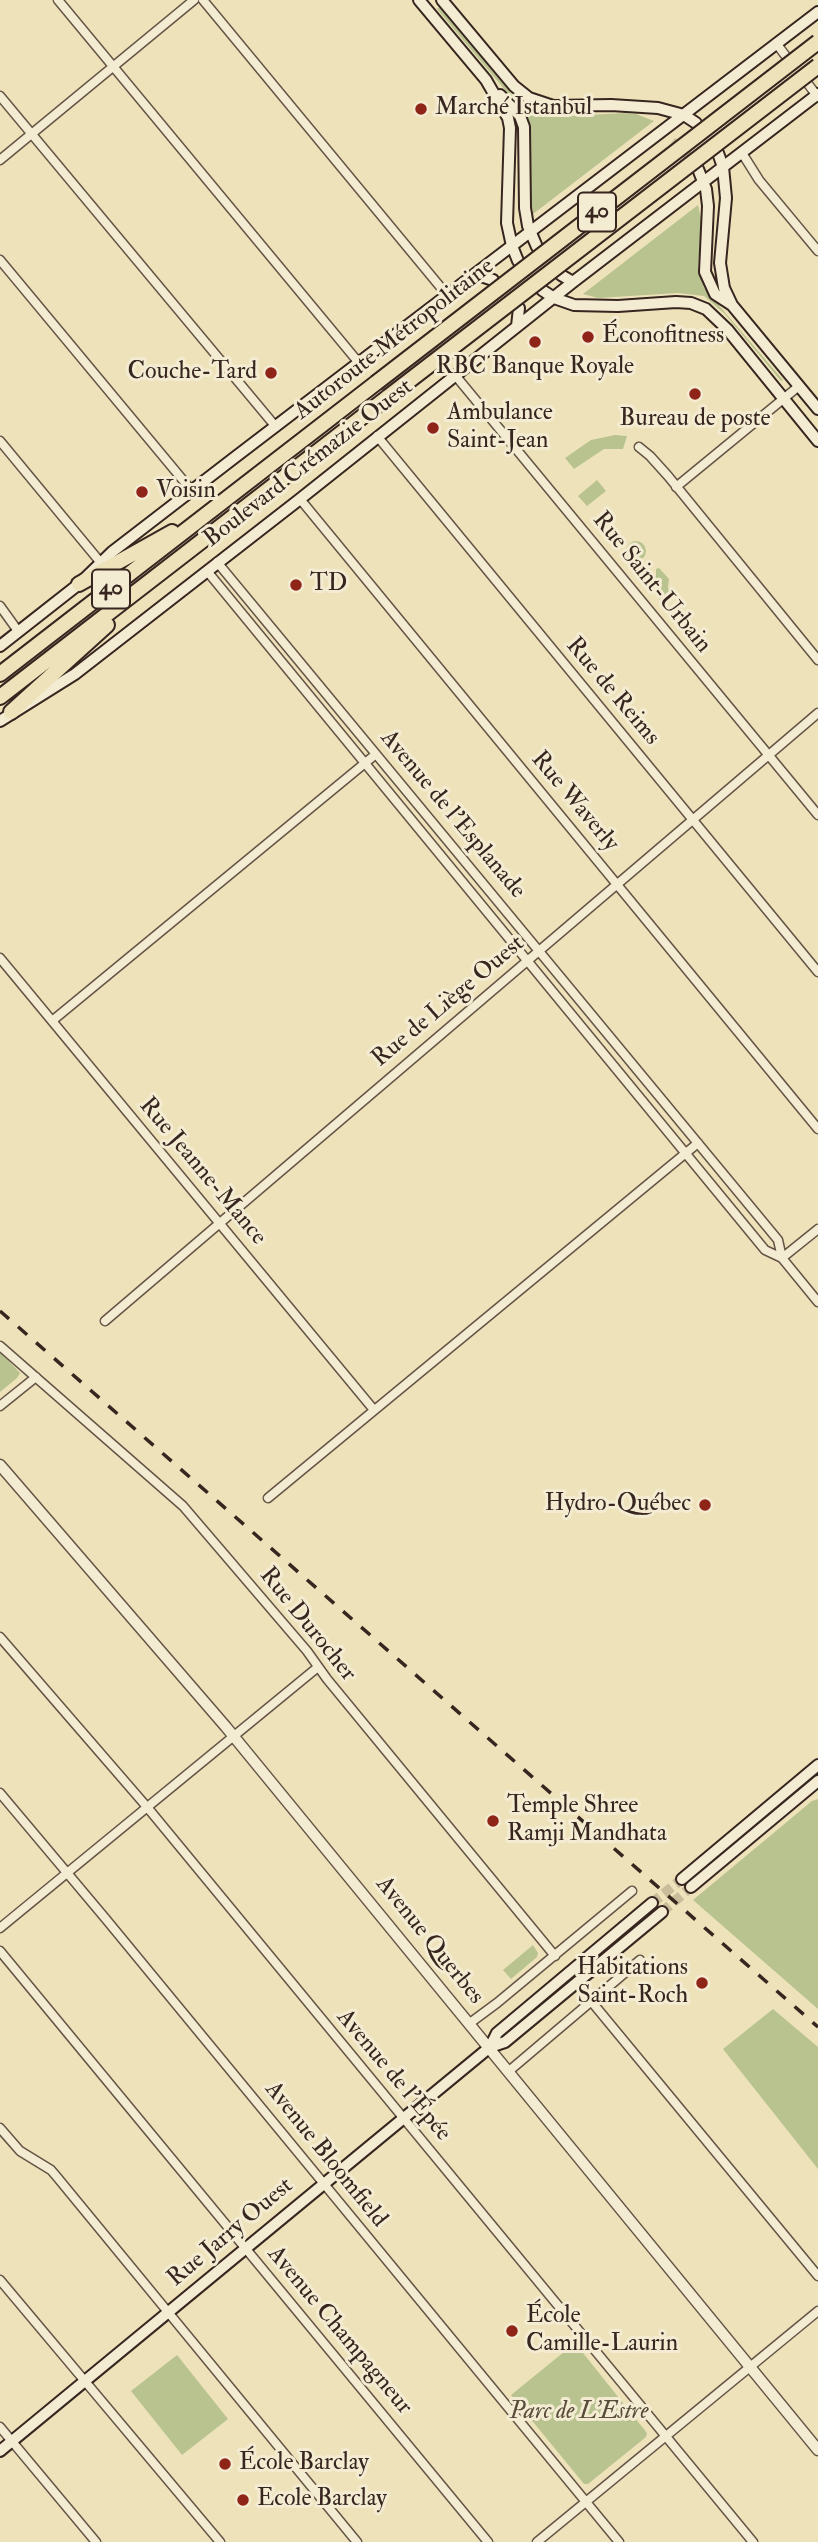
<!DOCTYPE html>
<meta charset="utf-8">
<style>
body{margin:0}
canvas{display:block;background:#eee2ba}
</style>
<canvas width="818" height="2542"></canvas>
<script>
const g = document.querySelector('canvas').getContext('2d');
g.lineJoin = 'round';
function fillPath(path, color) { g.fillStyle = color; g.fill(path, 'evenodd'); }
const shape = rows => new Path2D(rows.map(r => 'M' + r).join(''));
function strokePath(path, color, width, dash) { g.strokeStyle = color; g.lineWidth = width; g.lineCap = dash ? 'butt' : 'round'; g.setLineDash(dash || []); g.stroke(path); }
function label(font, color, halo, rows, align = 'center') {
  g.font = font + ' "IM FELL Double Pica",serif'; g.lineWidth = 6; g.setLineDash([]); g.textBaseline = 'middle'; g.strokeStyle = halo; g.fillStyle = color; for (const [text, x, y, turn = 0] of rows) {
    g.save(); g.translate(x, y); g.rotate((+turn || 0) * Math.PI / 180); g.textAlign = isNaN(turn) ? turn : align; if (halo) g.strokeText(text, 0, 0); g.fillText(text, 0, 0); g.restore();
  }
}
fillPath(shape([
 [439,7,518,102,531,112,549,117,624,113,636,114,654,121,533,214,530,193,531,141,525,114,437,9],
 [698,205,702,224,698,266,704,288,783,380,781,381,725,314,704,296,678,293,598,298,583,294],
 [615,435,627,436,623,449,604,449,574,469,565,458,591,440],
 [597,480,606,491,587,506,578,496],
 '626 551a10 10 0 1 1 20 0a10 10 0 1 1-20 0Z',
 [659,568,669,579,668,588,673,596,663,604,647,583,656,576,656,569],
 [0,1352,20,1373,17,1378,0,1392],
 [818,1799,818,2009,693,1900,812,1801],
 [533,1945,538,1953,537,1957,511,1979,503,1970],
 [773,2009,818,2047,818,2169,723,2049],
 [575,2343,647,2433,646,2437,588,2484,584,2484,511,2395],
 [177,2355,228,2419,182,2455,131,2391]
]), '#b9c38f');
strokePath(shape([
 [672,142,687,154,696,167],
 [652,1903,682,1879],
 [662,1912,691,1887]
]), '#c9bc9b', 10, [10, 5]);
const minor = shape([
 [58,0,359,363],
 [203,0,447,295],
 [776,43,785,55],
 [808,84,818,97],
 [0,96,276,427],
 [742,153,759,180,818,251],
 [0,160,194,0],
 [0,260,192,491],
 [455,375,818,815],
 [377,436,818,972],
 [0,441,101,563],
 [639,447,650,456,668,476,818,660],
 [676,487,799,386],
 [300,499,818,1129],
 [217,562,778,1240,782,1258],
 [207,571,765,1250,782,1258,818,1302],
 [0,606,18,631],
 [0,958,374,1410],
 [52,1021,376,754],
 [782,1258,818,1229],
 [105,1321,818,713],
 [0,1346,183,1506,307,1651,327,1679,555,1956],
 [0,1406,36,1377],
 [268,1498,698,1143],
 [0,1637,147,1807,753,2542],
 [0,1793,105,1918,619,2542],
 [0,1928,318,1667],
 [0,1951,488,2542],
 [591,2001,818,2276],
 [470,2023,497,2003,632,1891],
 [509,2071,640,1960],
 [0,2128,20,2151,51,2170,57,2177,357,2542],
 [0,2280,220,2542],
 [0,2427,96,2542],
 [537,2542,818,2311]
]);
const tertiary = shape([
 [0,1465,226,1727,818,2450]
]);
const secondary = shape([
 [419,0,486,80,508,118,510,128,507,223,512,246,518,261],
 [442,0,514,86,529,98,553,106,611,105,658,108,684,115,696,123],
 [500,95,520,116,524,127,525,208,528,226,537,247],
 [718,153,723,167,726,198,720,263,724,288,732,305,818,409],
 [698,169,706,189,708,206,705,272,715,294,732,305],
 [475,274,493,280],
 [561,275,573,282],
 [542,290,554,298,574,305,618,306,676,302,691,303,706,309,727,329,818,441],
 [517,326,519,308],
 [0,646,79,584,112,552,234,458,818,12],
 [0,721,75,674,300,499,573,282,818,94],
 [682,1879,818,1765],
 [691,1887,818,1781],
 [490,2047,497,2033,652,1903],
 [0,2451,490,2047,505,2042,662,1912]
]);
const motorway = shape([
 [79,584,172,532],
 [0,674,376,383],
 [0,697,388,397],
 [11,712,107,625]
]);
strokePath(minor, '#655446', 11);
strokePath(tertiary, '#655446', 13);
strokePath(secondary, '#37251f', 14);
strokePath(motorway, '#37251f', 18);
strokePath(minor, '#f4ecd2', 8);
strokePath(tertiary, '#f4ecd2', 10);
strokePath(secondary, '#f4ecd2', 10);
strokePath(motorway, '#eee2ba', 14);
strokePath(shape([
 [0,1311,818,2027]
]), '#37251f', 3.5, [12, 12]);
const motorwayBridge = shape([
 [376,383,818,42],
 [388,397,818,66]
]);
strokePath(motorwayBridge, '#37251f', 18, []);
strokePath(motorwayBridge, '#eee2ba', 14);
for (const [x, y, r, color] of [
 [421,109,7,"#8f2418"],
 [588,337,7,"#8f2418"],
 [535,342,7,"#8f2418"],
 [271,373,7,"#8f2418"],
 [695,394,7,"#8f2418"],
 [433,428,7,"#8f2418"],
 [142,492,7,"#8f2418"],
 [296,585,7,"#8f2418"],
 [705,1505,7,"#8f2418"],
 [493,1821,7,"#8f2418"],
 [702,1983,7,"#8f2418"],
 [512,2331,7,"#8f2418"],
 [225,2464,7,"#8f2418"],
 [243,2500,7,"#8f2418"]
]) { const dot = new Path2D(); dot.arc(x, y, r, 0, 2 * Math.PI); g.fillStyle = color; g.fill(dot); strokePath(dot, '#f4ecd2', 2.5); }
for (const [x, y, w] of [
 [597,212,38],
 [111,589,38]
]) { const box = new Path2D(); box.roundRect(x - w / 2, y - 19.5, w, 39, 5); g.fillStyle = '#f4ecd2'; g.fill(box); strokePath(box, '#37251f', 2); }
label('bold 23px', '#37251f', null, [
 ["40",597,212],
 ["40",111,589]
]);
label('24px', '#37251f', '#f4ecd2', [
 ["Marché Istanbul",435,109],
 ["Éconofitness",602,337],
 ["RBC Banque Royale",535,368,"center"],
 ["Couche-Tard",257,373,"right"],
 ["Ambulance",447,414],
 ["Saint-Jean",447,442],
 ["Bureau de poste",695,420,"center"],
 ["Voisin",156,492],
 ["TD",310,585],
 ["Hydro-Québec",691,1505,"right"],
 ["Temple Shree",507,1807],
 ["Ramji Mandhata",507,1835],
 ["Habitations",688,1969,"right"],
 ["Saint-Roch",688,1997,"right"],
 ["École",526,2317],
 ["Camille-Laurin",526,2345],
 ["École Barclay",239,2464],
 ["Ecole Barclay",257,2500]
], 'left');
label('24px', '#37251f', '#f4ecd2', [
 ["Autoroute Métropolitaine",395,340,-38],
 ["Boulevard Crémazie Ouest",309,464,-38],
 ["Rue Saint-Urbain",651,583,51],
 ["Rue de Reims",612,692,50],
 ["Rue Waverly",574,802,50],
 ["Avenue de l'Esplanade",452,815,50],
 ["Rue de Liège Ouest",449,1002,-40],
 ["Rue Jeanne-Mance",202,1172,50],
 ["Rue Durocher",307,1625,51],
 ["Avenue Querbes",429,1941,51],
 ["Avenue de l'Épée",393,2076,50],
 ["Avenue Bloomfield",325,2155,51],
 ["Rue Jarry Ouest",231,2233,-40],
 ["Avenue Champagneur",339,2331,50]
]);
label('italic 24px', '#584c3b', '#f4ecd2', [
 ["Parc de L'Estre",579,2413]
]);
</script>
